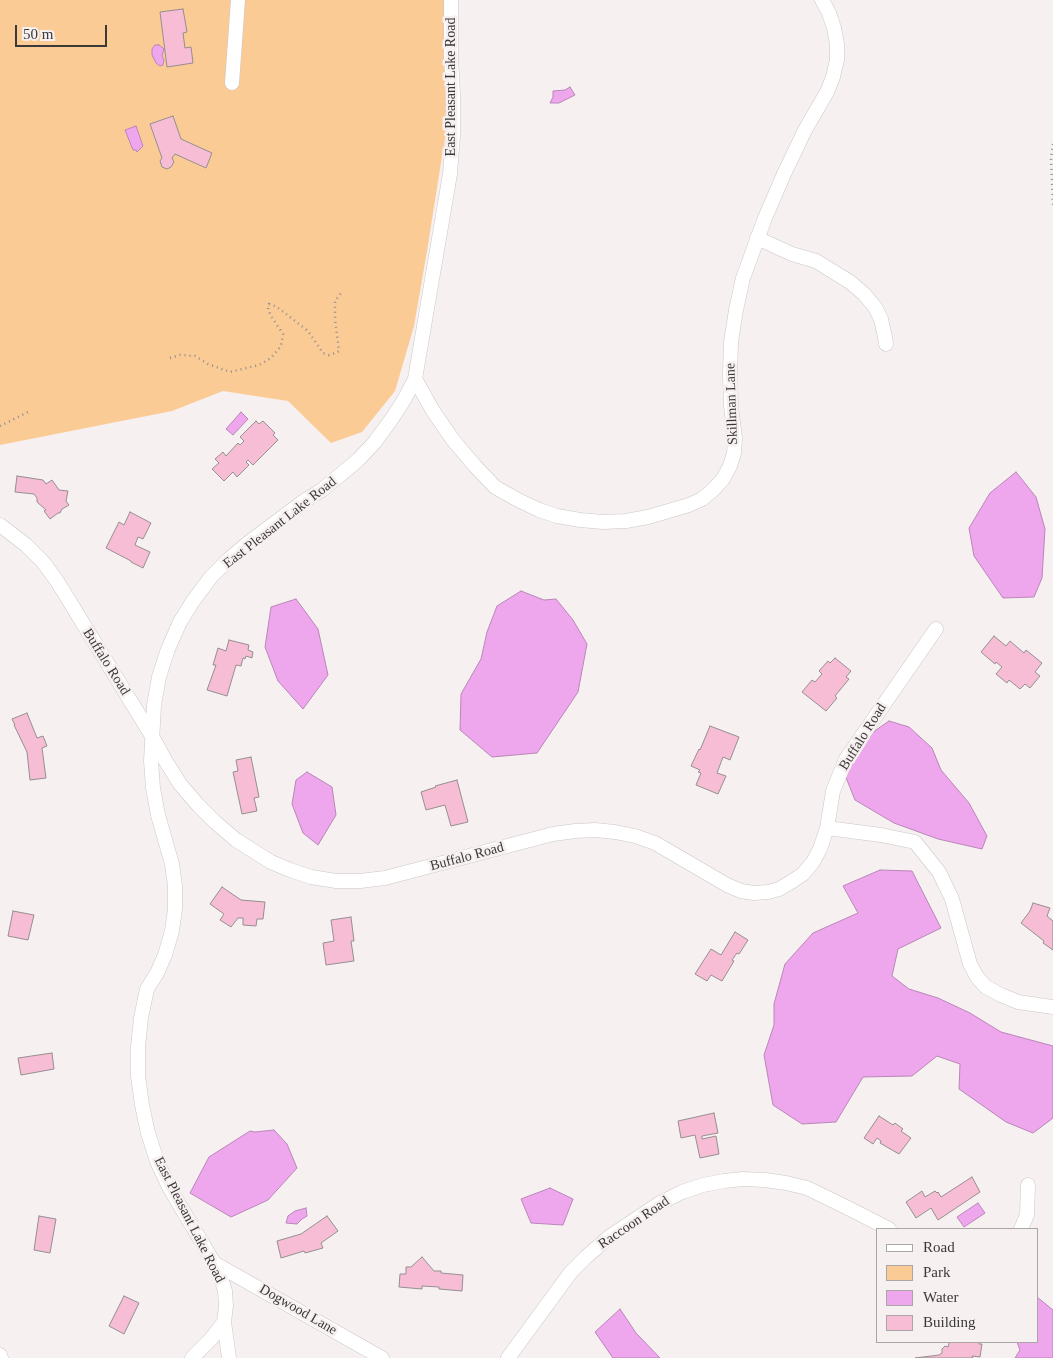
<!DOCTYPE html>
<style>
body{margin:0}
#map{position:relative;width:1053px;height:1358px;overflow:hidden;background:#f6f0f0;font-family:Georgia,serif}
canvas{display:block}
.legend{position:absolute;left:876px;top:1228px;width:162px;height:115px;box-sizing:border-box;background:#f6f0f0;border:1px solid #aba6a6;margin:0;padding:6px 9px;list-style:none;font-size:15px;color:#3b3838}
.legend li{display:flex;align-items:center;gap:10px;height:25px}
.legend b{width:25px;border:1px solid #aba6a6}
.scale{position:absolute;left:15px;top:25px;width:92px;height:22px;box-sizing:border-box;border:2px solid #3b3838;border-top:0;padding-left:6px;font-size:15px;line-height:18px;white-space:nowrap;color:#3b3838;-webkit-text-stroke:4px #f6f0f0;paint-order:stroke}
</style>
<div id="map">
<canvas width="1053" height="1358"></canvas>
<ul class="legend">
<li><b style="height:6px;background:#fff"></b>Road</li>
<li><b style="height:14px;background:#fbcb95"></b>Park</li>
<li><b style="height:14px;background:#eea7ed"></b>Water</li>
<li><b style="height:14px;background:#f7bdd4"></b>Building</li>
</ul>
<div class="scale">50 m</div>
</div>
<script>
const g = document.querySelector('canvas').getContext('2d');
g.lineJoin = 'round';
function fillPath(path, color) { g.fillStyle = color; g.fill(path, 'evenodd'); }
const shape = rows => new Path2D(rows.map(r => 'M' + r).join(''));
function strokePath(path, color, width, dash) { g.strokeStyle = color; g.lineWidth = width; g.lineCap = dash ? 'butt' : 'round'; g.setLineDash(dash || []); g.stroke(path); }
function label(font, color, halo, rows, align = 'center') {
  g.font = font + ' Georgia,serif'; g.lineWidth = 5; g.setLineDash([]); g.textBaseline = 'middle'; g.strokeStyle = halo; g.fillStyle = color; for (const [text, x, y, turn = 0] of rows) {
    g.save(); g.translate(x, y); g.rotate((+turn || 0) * Math.PI / 180); g.textAlign = isNaN(turn) ? turn : align; if (halo) g.strokeText(text, 0, 0); g.fillText(text, 0, 0); g.restore();
  }
}
fillPath(shape([
 [0,0,446,0,446,131,427,251,414,326,395,391,362,432,331,443,288,401,223,391,172,411,0,445]
]), '#fbcb95');
const water = shape([
 [159,45,164,49,162,56,164,60,163,65,160,66,156,63,152,55,152,49,155,45,159,45],
 [570,87,575,95,559,103,550,103,553,97,553,91,565,90,570,87],
 [136,126,143,146,137,152,136,150,133,150,125,130,136,126],
 [241,412,248,419,233,435,226,429,241,412],
 [1016,472,1036,497,1045,529,1042,578,1034,597,1003,598,974,556,969,528,990,493,1016,472],
 [521,591,544,600,556,599,573,620,587,644,578,692,537,753,492,757,460,730,461,694,481,659,487,632,497,606,521,591],
 [296,599,318,629,328,675,303,709,278,681,265,647,271,607,296,599],
 [889,721,909,727,932,748,941,770,969,803,987,836,982,849,938,839,894,823,855,800,845,775,852,755,876,730,889,721],
 [307,772,332,787,336,815,318,845,303,833,292,804,296,780,307,772],
 [880,870,912,871,941,928,898,949,892,976,909,989,938,998,970,1013,1001,1032,1053,1046,1053,1118,1033,1133,1006,1122,959,1089,960,1064,937,1056,912,1076,863,1077,836,1122,802,1124,773,1105,764,1055,774,1025,774,1004,785,964,813,933,858,913,843,886,880,870],
 [274,1130,287,1144,297,1168,268,1200,231,1217,190,1193,209,1157,250,1131,255,1132,274,1130],
 [550,1188,573,1199,563,1225,531,1223,521,1199,550,1188],
 [978,1203,985,1213,964,1227,957,1217,978,1203],
 [306,1208,307,1216,302,1219,297,1224,286,1223,288,1216,295,1211,306,1208],
 [1037,1297,1053,1310,1053,1358,1015,1358,1020,1350,1017,1342,1037,1342,1037,1297],
 [620,1309,636,1333,660,1358,613,1358,595,1332,620,1309]
]);
fillPath(water, '#eea7ed');
strokePath(water, '#b886b7', 1);
const building = shape([
 [183,9,187,32,183,33,185,48,191,47,193,63,167,67,160,12,183,9],
 [173,116,181,139,212,153,206,168,175,154,172,158,174,162,171,167,167,169,162,167,160,161,162,158,150,124,173,116],
 [256,421,259,424,263,421,275,433,273,435,278,440,253,465,248,460,246,462,249,465,237,477,233,472,224,481,212,469,219,463,215,459,223,452,226,456,238,443,240,445,244,441,240,437,256,421],
 [17,476,43,480,46,484,52,480,59,490,68,491,66,501,69,505,62,509,60,513,58,513,50,519,44,511,46,510,37,502,37,498,34,494,15,492,17,476],
 [130,512,151,523,143,539,138,537,135,545,150,552,143,568,131,562,131,561,106,548,119,522,124,525,130,512],
 [994,636,1006,646,1010,641,1024,653,1026,650,1042,663,1035,672,1040,676,1030,688,1025,684,1020,689,1009,680,1007,683,996,674,1002,667,996,662,995,664,981,652,994,636],
 [229,640,249,645,248,650,253,652,252,658,246,656,245,659,243,658,241,666,236,665,227,696,207,690,216,665,213,665,218,648,226,651,229,640],
 [835,658,851,671,846,677,849,679,835,696,837,698,826,711,802,692,812,680,815,682,822,674,819,671,828,661,830,663,835,658],
 [27,713,37,738,43,736,47,746,42,748,46,778,30,780,27,752,14,725,15,725,12,719,27,713],
 [710,726,739,737,730,760,723,757,717,773,726,776,718,794,696,785,701,773,698,772,700,770,691,766,699,749,700,750,710,726],
 [251,757,259,797,254,798,257,811,242,814,233,772,238,771,236,760,251,757],
 [457,780,468,822,451,826,445,805,426,810,421,792,436,787,435,786,457,780],
 [222,887,241,900,265,902,263,919,257,919,256,926,243,925,243,918,238,918,231,927,220,920,224,914,210,904,222,887],
 [1033,903,1050,908,1047,916,1053,921,1053,950,1043,943,1044,941,1021,923,1030,911,1033,903],
 [13,911,34,915,28,940,8,936,13,911],
 [351,917,354,941,351,941,354,961,326,965,323,943,334,941,331,920,351,917],
 [735,932,748,940,739,954,737,953,732,960,734,961,722,981,711,975,707,981,695,974,711,949,721,955,735,932],
 [52,1053,54,1069,21,1075,18,1058,52,1053],
 [714,1113,718,1133,702,1136,702,1139,716,1136,719,1154,700,1158,695,1135,681,1138,678,1121,714,1113],
 [879,1116,893,1125,895,1123,903,1129,901,1131,911,1138,899,1154,880,1143,881,1141,877,1138,873,1144,864,1138,879,1116],
 [972,1177,980,1192,938,1220,931,1208,916,1218,906,1202,922,1191,925,1197,935,1191,937,1193,938,1192,941,1197,972,1177],
 [39,1216,56,1219,50,1253,34,1250,39,1216],
 [327,1216,338,1231,321,1243,323,1248,305,1253,304,1251,281,1258,277,1241,301,1234,327,1216],
 [422,1257,434,1271,441,1271,441,1273,463,1275,462,1291,439,1289,439,1287,422,1286,422,1289,399,1287,400,1274,406,1274,406,1267,411,1267,422,1257],
 [124,1296,139,1303,124,1334,109,1326,124,1296],
 [950,1342,979,1342,979,1344,982,1344,980,1357,972,1356,973,1358,915,1358,939,1355,942,1353,942,1349,945,1346,948,1347,949,1343,950,1342]
]);
fillPath(building, '#f7bdd4');
strokePath(building, '#948f90', 1);
const minor = shape([
 [232,83,238,0],
 [757,238,792,254,816,261,850,282,864,294,875,307,881,319,885,337,886,344],
 [415,379,433,411,453,440,475,466,495,487,518,500,539,510,557,516,580,520,603,522,626,521,648,517,689,505,702,499,713,490,723,479,730,466,734,453,735,438,731,406,730,374,731,342,736,310,743,278,765,218,784,174,805,130,827,92,833,77,837,60,837,44,834,28,829,13,822,0],
 [0,525,26,545,43,562,57,581,152,736,165,760,180,784,198,805,215,822,236,840,271,862,290,870,311,877,336,881,360,881,385,878,553,834,575,831,595,830,615,832,635,836,655,843,727,885,741,891,754,893,768,892,779,889,791,882,803,874,813,862,820,849,827,828,833,791,846,759,936,629],
 [827,828,881,835,915,842,939,872,952,899,970,964,977,977,986,987,1001,995,1018,1002,1053,1007],
 [1021,1229,1027,1215,1028,1185],
 [214,1263,382,1358],
 [0,1355,1,1358],
 [192,1358,211,1339,224,1322],
 [229,1358,224,1322,226,1306,225,1291,220,1275,214,1263,169,1187,157,1161,148,1133,142,1105,138,1076,138,1047,141,1018,147,989,157,973,165,955,172,931,175,909,175,886,172,864,158,815,153,788,151,761,154,705,159,677,168,649,180,622,193,601,211,577,229,559,248,543,304,501,322,490,358,460,374,443,391,420,404,400,415,379,450,174,453,135,453,95,451,56,451,0],
 [508,1358,571,1272,586,1257,609,1237,660,1203,682,1192,703,1185,724,1181,743,1179,765,1180,786,1183,807,1188,846,1207,889,1229]
]);
strokePath(minor, '#ccc6c6', 15);
strokePath(shape([
 [1053,144,1051,158,1053,205],
 [170,358,180,355,195,356,208,364,230,372,259,365,271,358,281,346,283,334,271,316,268,309,269,304,277,307,308,331,323,353,329,355,336,353,339,351,335,319,335,301,341,293],
 [0,426,30,411]
]), '#918d8d', 2.5, [1, 4]);
strokePath(minor, '#fff', 14);
label('14px', '#3b3838', '#f6f0f0', [
 ["East Pleasant Lake Road",451,87,-90],
 ["Skillman Lane",732,404,-92],
 ["East Pleasant Lake Road",280,523,-38],
 ["Buffalo Road",106,662,58],
 ["Buffalo Road",863,737,-58],
 ["Buffalo Road",467,857,-15],
 ["East Pleasant Lake Road",189,1220,63],
 ["Raccoon Road",634,1223,-34],
 ["Dogwood Lane",298,1310,30]
]);
</script>
